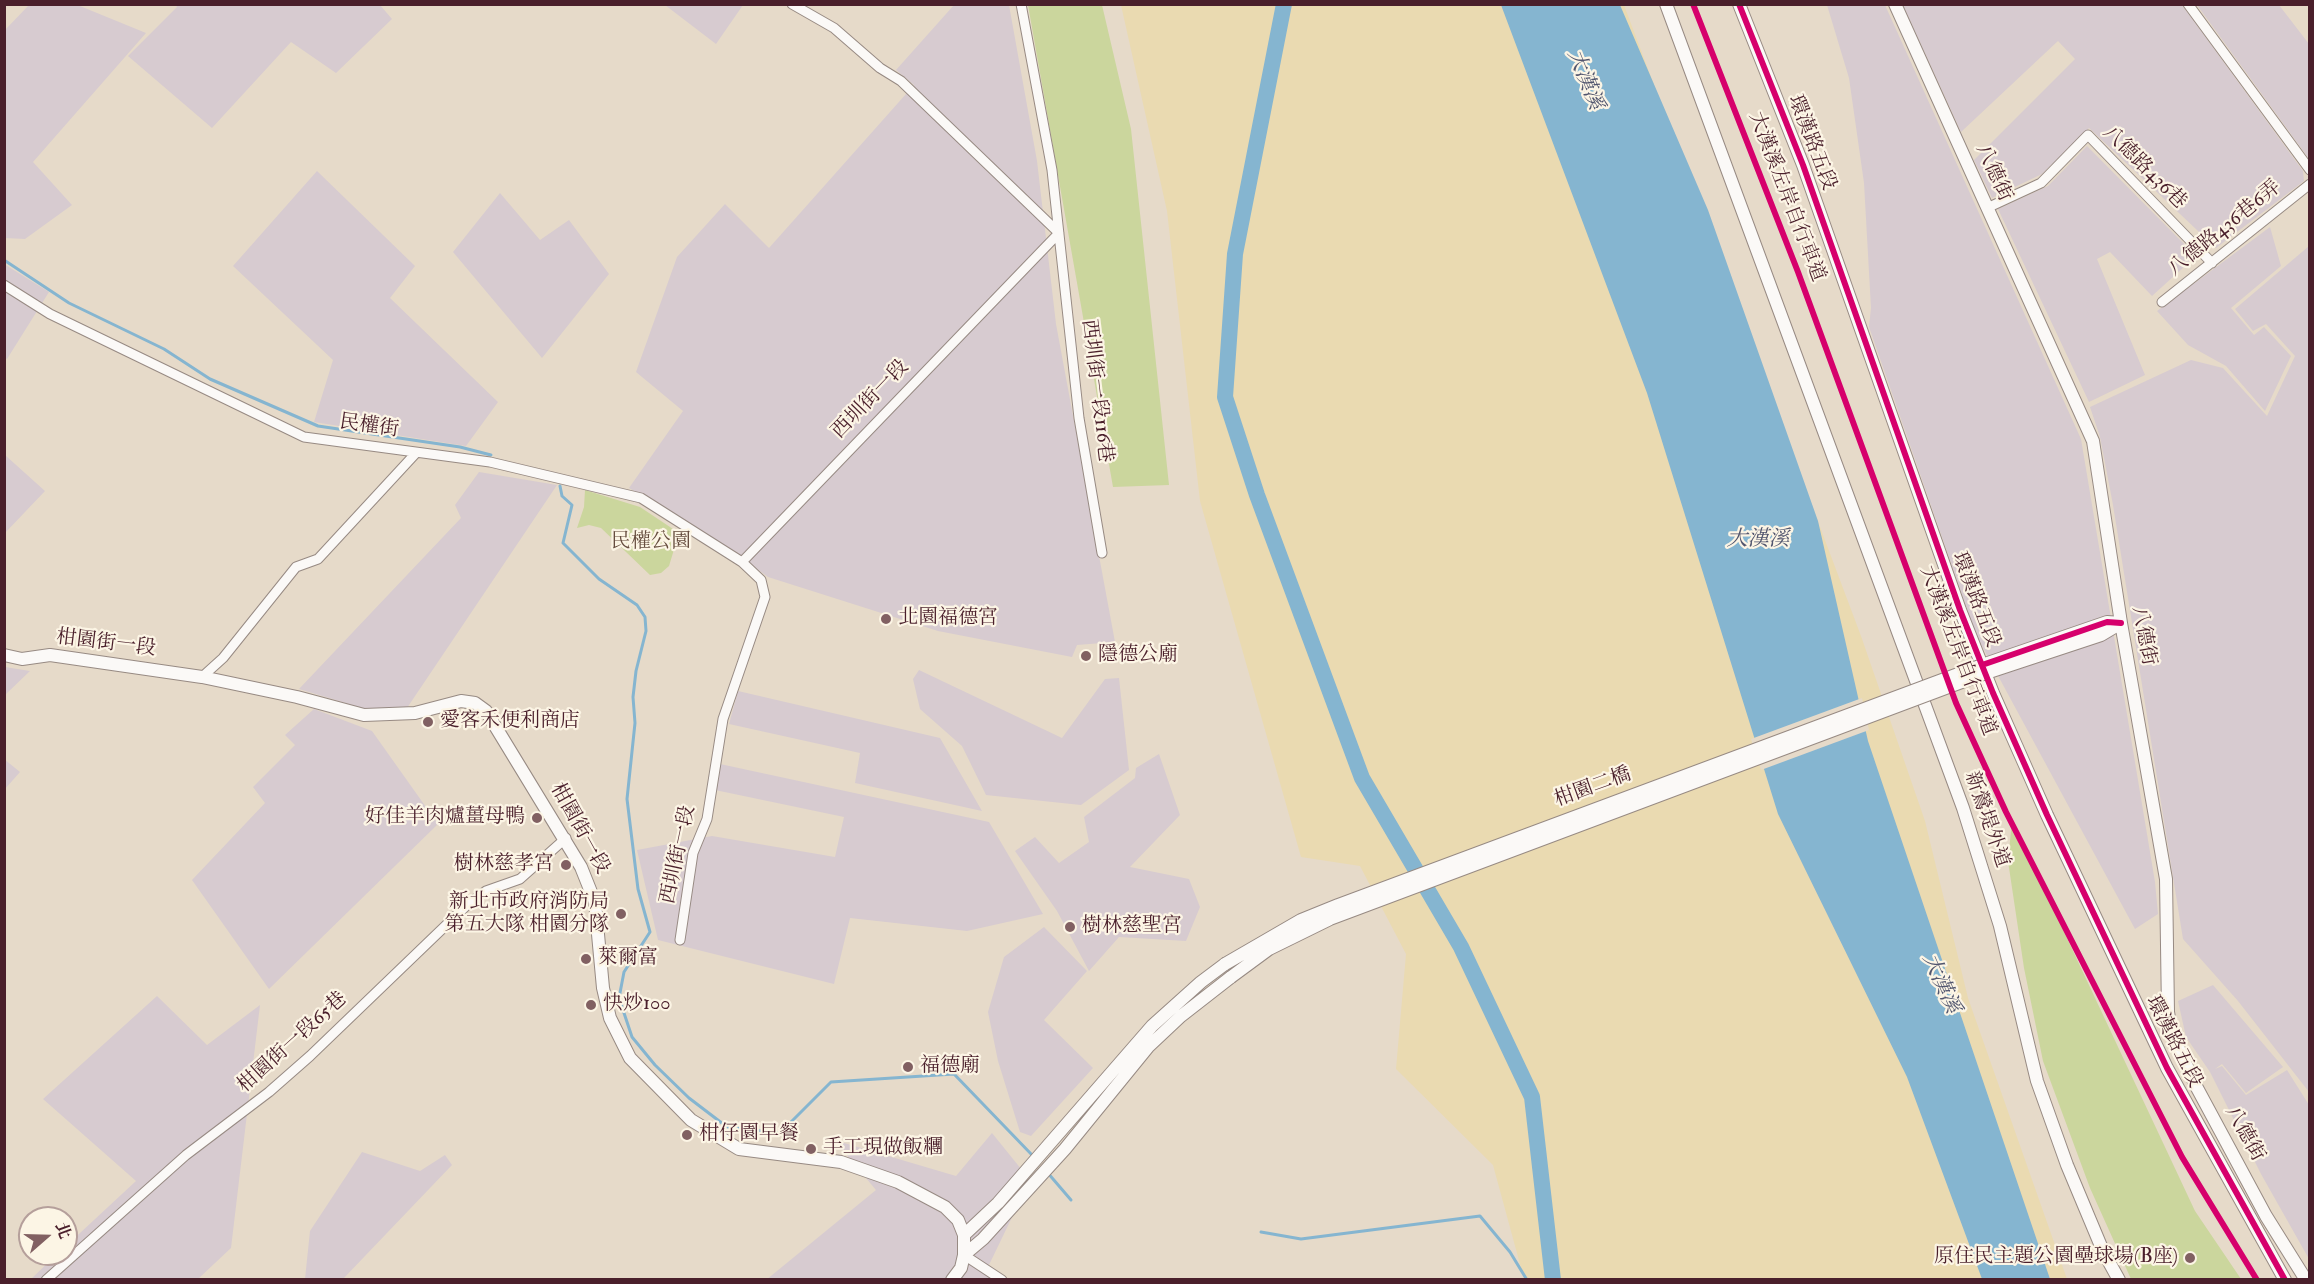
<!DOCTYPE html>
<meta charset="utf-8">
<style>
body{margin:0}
#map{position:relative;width:2314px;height:1284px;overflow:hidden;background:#e6dac9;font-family:"IM FELL Double Pica","Noto Serif TC",serif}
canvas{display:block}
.frame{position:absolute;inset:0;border:6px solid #4a1f2b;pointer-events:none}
.north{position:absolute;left:18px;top:1206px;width:60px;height:60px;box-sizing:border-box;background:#fcf5e5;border:2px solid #b59f9b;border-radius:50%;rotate:70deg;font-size:16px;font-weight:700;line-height:24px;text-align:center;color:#4a1f2b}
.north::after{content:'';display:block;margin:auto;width:21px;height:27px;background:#816062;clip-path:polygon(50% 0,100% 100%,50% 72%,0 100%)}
</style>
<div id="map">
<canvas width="2314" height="1284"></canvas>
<div class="frame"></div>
<div class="north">北</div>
</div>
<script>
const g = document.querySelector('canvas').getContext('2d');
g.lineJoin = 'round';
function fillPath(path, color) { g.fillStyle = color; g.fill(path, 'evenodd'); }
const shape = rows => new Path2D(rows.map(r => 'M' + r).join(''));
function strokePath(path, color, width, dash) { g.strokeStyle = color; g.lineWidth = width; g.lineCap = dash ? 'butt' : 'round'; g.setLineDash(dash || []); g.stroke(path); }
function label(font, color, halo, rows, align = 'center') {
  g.font = font + ' "IM FELL Double Pica","Noto Serif TC",serif'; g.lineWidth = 4.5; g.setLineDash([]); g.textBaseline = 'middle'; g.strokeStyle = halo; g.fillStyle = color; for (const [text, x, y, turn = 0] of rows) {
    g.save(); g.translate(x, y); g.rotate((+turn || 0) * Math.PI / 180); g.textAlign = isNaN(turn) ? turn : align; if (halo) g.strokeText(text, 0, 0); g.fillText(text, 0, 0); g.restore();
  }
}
fillPath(shape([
 [75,4,146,33,33,162,72,205,25,239,5,238,5,30,29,5],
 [176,5,380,5,392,19,336,73,291,42,212,128,128,56,177,7],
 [665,5,743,5,716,44],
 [954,5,1009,5,1037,161,1056,324,1115,642,1077,645,1072,657,938,631,768,577,738,555,629,488,683,411,636,372,677,257,725,204,769,248,914,85,896,70],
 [1827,5,1885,5,2081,439,2155,882,2158,914,2135,929,1976,635,1869,327,1871,308,1864,183,1849,78],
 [1903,5,2182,5,2303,171,2304,181,2216,248,2089,128,2042,174,1992,198,1974,160,2075,59,2058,41,1961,132],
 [2197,5,2279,5,2309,44,2309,159],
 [2087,146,2196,256,2152,296,2110,252,2097,259,2145,375,2089,402,1998,209,2048,186],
 [317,171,415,266,390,298,498,402,466,446,314,422,333,360,233,266],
 [500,193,540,240,569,220,609,274,542,358,453,252],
 [2270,227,2281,266,2231,308,2254,335,2264,327,2291,356,2265,411,2226,366,2188,345,2157,311],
 [2309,246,2309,1092,2238,1001,2183,939,2113,505,2100,437,2090,407,2191,360,2223,368,2267,416,2295,356,2266,324,2253,331,2235,309],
 [4,264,49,292,7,359,4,357],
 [5,455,45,491,5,533],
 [479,472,557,485,407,708,362,708,299,689,461,518,455,505],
 [5,667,30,671,5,695,4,667],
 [919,670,1062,738,1105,679,1119,678,1129,770,1081,805,986,795,962,746,920,709,913,679],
 [738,691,940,738,982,811,855,783,860,753,729,724],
 [314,709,372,731,438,824,269,989,192,880,265,803,253,787,295,745,285,735],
 [1159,754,1180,815,1130,867,1189,879,1200,907,1186,941,1119,937,1089,971,1057,911,1015,851,1035,837,1059,863,1089,842,1084,817,1135,778,1136,768],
 [4,759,20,772,5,789,4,789],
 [720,764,989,822,1043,914,967,931,850,918,834,984,658,940,637,850,712,836,835,857,844,817,715,790],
 [1044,927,1087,971,1044,1020,1093,1068,1031,1136,1020,1132,998,1061,988,1012,1004,957],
 [2213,985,2283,1067,2246,1093,2222,1064,2215,1069,2222,1066,2246,1095,2287,1070,2309,1105,2309,1259,2261,1174,2210,1072,2186,1037,2178,1001],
 [157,996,207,1045,260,1005,231,1248,198,1279,30,1280,57,1254,66,1254,66,1246,136,1181,43,1099],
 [992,1133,1030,1180,988,1267,998,1279,766,1280,876,1190,834,1140,956,1176],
 [362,1152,420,1171,445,1155,452,1165,343,1279,305,1279,310,1231]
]), '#d7cbd0');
fillPath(shape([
 [1028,5,1102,5,1131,129,1169,485,1113,487],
 [585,490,640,507,679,533,669,566,661,573,650,575,601,528,589,525,577,528,584,507],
 [2012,821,2195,1211,2241,1279,2131,1279,2090,1188,2043,1061,2024,968,2008,861]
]), '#cbd69d');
fillPath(shape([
 [1121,5,1624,5,1861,636,1925,821,1968,998,2067,1279,1524,1279,1493,1165,1396,1069,1406,954,1360,866,1301,857,1200,501,1167,211]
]), '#eadab1');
fillPath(shape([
 [1501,5,1620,5,1708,210,1818,521,1868,741,2050,1279,1982,1279,1907,1077,1778,814,1647,393]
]), '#85b5d0');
fillPath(shape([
 [1862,698,1869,730,1761,770,1751,739]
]), '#e6dac9');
strokePath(shape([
 [4,260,69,303,164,349,210,379,318,426,460,447,491,455],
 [560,486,562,496,572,505,563,543,599,579,637,605,645,617,646,631,636,671,633,697,635,723,627,799,638,889,650,932,624,972,619,998,632,1037,655,1065,689,1098,727,1127,780,1133,831,1082,954,1074,1033,1156],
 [1047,1172,1071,1200],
 [1261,1232,1301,1239,1480,1216,1510,1252,1527,1280]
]), '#85b5d0', 3);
strokePath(shape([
 [1284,4,1235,254,1225,397,1257,495,1362,778,1461,947,1532,1097,1553,1280]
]), '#85b5d0', 16);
const minor = shape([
 [792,4,834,28,880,68,901,81,1059,233],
 [1021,4,1052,170,1079,418,1102,553],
 [2188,4,2310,170],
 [1987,208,2041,183,2088,135,2212,263],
 [4,285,50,314,304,437,490,462,641,498,742,562,761,580,765,597,723,719,707,819,693,853,680,940],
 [2162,302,2310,184],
 [742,562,1059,233],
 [202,677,223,658,296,567,318,559,416,453],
 [964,1255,1002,1280],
 [46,1280,186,1155,269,1092,310,1056,466,906,486,891,520,879,566,838]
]);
const tertiary = shape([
 [1666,4,1963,808,2000,926,2037,1081,2067,1165,2103,1251,2119,1280],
 [1739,4,1803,165,1960,610,1993,693,2047,815,2167,1068,2285,1280],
 [1895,4,2093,441,2121,623,2166,879,2168,1012,2172,1034,2196,1086,2266,1216,2306,1280],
 [4,655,22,659,50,655,202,677,297,697,364,715,415,713,461,701,475,703,486,711,581,867,595,902,603,988,610,1018,630,1058,691,1120,739,1149,841,1162,898,1182,945,1207,958,1220,964,1235,964,1255,961,1268,952,1280],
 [1982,665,2107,622,2121,623],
 [1986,673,2101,635,2121,623],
 [964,1235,998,1203,1152,1026,1201,982,1225,964],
 [964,1255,983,1239,1065,1149,1148,1047,1181,1016,1231,977]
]);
strokePath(minor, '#978a83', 11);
strokePath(tertiary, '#978a83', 14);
strokePath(minor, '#fbf9f7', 9);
strokePath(tertiary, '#fbf9f7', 12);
const tertiaryBridge = shape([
 [1225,964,1301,920,1338,905,1982,665],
 [1231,977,1269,949,1330,919,1986,673]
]);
strokePath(tertiaryBridge, '#978a83', 14, []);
strokePath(tertiaryBridge, '#fbf9f7', 12);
strokePath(shape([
 [1693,4,1798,272,1956,703,2006,812,2182,1157,2257,1280],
 [1739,4,1803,165,1960,610,1993,693,2047,815,2167,1068,2285,1280],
 [1982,665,2107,622,2121,623]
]), '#d6006c', 6);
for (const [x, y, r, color] of [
 [886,619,6,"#816062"],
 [1086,656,6,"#816062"],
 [428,722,6,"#816062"],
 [537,818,6,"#816062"],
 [566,865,6,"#816062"],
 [621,914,6,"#816062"],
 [1070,927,6,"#816062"],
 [586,959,6,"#816062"],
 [591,1005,6,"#816062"],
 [908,1067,6,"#816062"],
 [687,1135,6,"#816062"],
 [811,1149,6,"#816062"],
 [2190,1258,6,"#816062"]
]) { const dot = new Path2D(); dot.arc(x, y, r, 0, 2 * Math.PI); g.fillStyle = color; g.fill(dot); strokePath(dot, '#fcf5e5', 2); }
label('20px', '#4a1f2b', '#fcf5e5', [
 ["環漢路五段",1811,143,69],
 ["八德路436巷",2144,168,45],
 ["八德街",1993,173,66],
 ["大漢溪左岸自行車道",1786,197,69],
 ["八德路436巷6弄",2225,229,-39],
 ["西圳街一段116巷",1096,391,83],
 ["西圳街一段",871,400,-46],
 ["民權街",369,427,8],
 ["環漢路五段",1975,600,69],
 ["八德街",2143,636,80],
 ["柑園街一段",106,644,7],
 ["大漢溪左岸自行車道",1957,651,69],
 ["柑園二橋",1593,788,-20],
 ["新鶯堤外道",1986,820,71],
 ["柑園街一段",579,829,61],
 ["西圳街一段",679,855,-78],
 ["環漢路五段",2173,1042,63],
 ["柑園街一段65巷",293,1043,-42],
 ["八德街",2244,1134,61]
]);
label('20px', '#654c3e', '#fcf5e5', [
 ["民權公園",651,543]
]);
label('20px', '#4a1f2b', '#fcf5e5', [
 ["北園福德宮",898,619],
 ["隱德公廟",1098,656],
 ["愛客禾便利商店",440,722],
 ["好佳羊肉爐薑母鴨",525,818,"right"],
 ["樹林慈孝宮",554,865,"right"],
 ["新北市政府消防局",609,903,"right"],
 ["第五大隊 柑園分隊",609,926,"right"],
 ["樹林慈聖宮",1082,927],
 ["萊爾富",598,959],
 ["快炒100",603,1005],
 ["福德廟",920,1067],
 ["柑仔園早餐",699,1135],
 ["手工現做飯糰",823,1149],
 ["原住民主題公園壘球場(B座)",2178,1258,"right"]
], 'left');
label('italic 21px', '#51556e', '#fcf5e5', [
 ["大漢溪",1584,80,68],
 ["大漢溪",1758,540],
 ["大漢溪",1940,984,66]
]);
</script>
